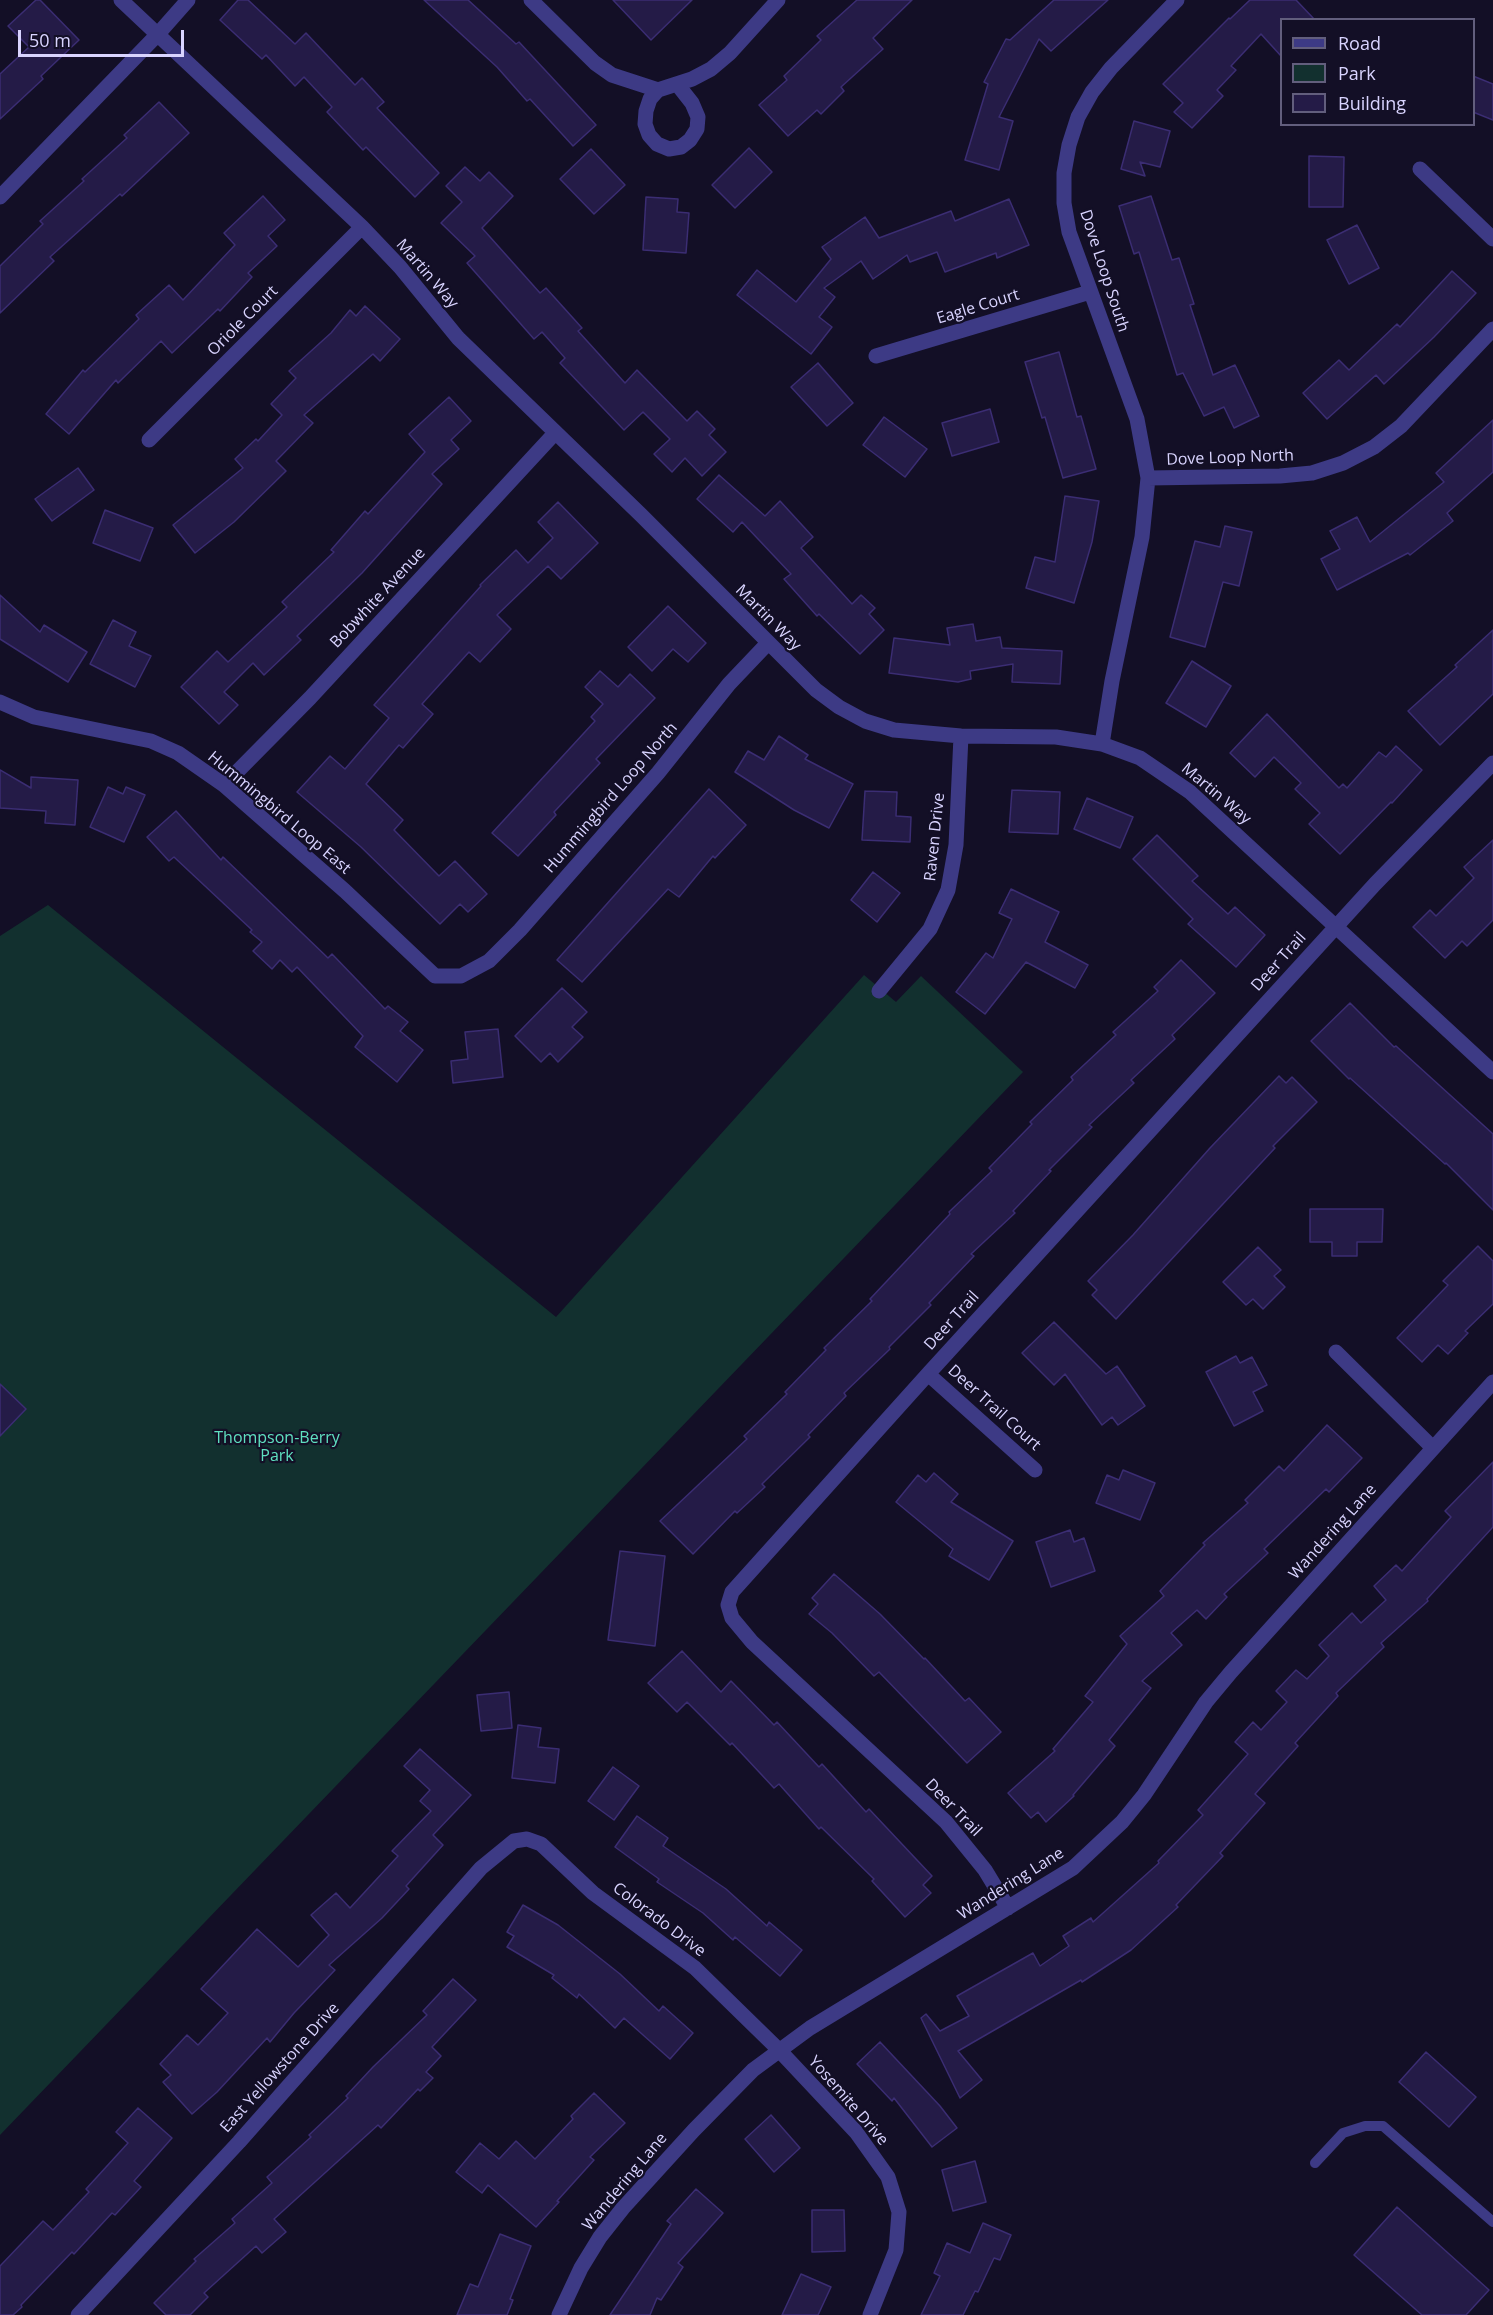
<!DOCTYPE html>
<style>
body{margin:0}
#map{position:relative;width:1493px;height:2315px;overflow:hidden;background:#130f26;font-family:"Open Sans",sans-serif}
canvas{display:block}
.legend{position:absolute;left:1280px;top:18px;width:195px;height:108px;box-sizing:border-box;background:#130f26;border:2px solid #625e7d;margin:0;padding:8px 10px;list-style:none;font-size:18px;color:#d9d4ff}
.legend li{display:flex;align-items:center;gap:12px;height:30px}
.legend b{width:30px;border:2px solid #625e7d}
.scale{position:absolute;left:18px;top:30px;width:166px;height:27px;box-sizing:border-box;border:3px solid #d9d4ff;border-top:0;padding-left:8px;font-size:18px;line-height:21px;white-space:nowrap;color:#d9d4ff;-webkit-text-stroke:4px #130f26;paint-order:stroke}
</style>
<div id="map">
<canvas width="1493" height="2315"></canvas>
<ul class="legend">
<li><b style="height:8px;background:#3d3a85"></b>Road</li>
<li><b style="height:16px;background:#12302f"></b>Park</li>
<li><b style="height:16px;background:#241b47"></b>Building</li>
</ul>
<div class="scale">50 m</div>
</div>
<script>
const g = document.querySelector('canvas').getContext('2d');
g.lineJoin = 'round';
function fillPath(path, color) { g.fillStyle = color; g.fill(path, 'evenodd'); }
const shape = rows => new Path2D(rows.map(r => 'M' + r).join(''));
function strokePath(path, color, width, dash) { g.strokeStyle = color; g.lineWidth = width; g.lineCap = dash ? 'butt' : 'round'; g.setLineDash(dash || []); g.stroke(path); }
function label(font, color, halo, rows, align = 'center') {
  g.font = font + ' "Open Sans",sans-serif'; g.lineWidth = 4.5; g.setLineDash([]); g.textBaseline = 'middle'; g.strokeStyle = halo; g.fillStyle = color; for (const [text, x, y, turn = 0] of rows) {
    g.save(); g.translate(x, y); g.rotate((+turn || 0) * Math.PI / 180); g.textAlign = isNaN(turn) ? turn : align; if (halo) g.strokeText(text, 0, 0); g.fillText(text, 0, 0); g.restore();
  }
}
fillPath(shape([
 [48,905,556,1317,864,975,896,1002,921,976,1023,1072,0,2135,0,936]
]), '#12302f');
const building = shape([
 [36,0,40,0,79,40,41,76,43,79,0,119,0,74,29,47,8,26,36,0],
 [238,0,248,0,295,44,306,33,355,85,362,78,384,102,377,108,439,173,415,197,366,147,363,150,327,112,332,107,304,77,295,86,266,55,262,59,220,20,238,0],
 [424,0,468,0,516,44,519,42,596,125,573,146,530,99,527,101,497,67,424,0],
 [613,0,692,0,651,40,613,0],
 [857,0,912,0,873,38,883,49,841,87,844,91,821,114,817,110,788,136,759,105,787,80,784,76,821,40,817,36,857,0],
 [1054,0,1108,0,1051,51,1039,39,999,117,1013,121,999,170,965,160,988,84,984,82,1006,39,1010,40,1054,0],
 [1250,0,1296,0,1315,20,1281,20,1281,56,1261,34,1231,66,1236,70,1217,90,1223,96,1192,128,1174,112,1183,103,1163,84,1229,18,1230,19,1250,0],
 [1473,76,1493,84,1493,120,1473,112,1473,76],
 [159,102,189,133,122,196,120,194,50,257,54,261,0,313,0,266,43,224,40,221,84,181,82,179,127,138,124,135,159,102],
 [1134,121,1170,131,1160,167,1140,162,1145,176,1121,169,1134,121],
 [749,148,772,172,735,208,712,185,749,148],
 [591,149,625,185,594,214,560,179,591,149],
 [1309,156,1344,157,1343,207,1309,207,1309,156],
 [465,167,480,181,489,172,513,196,482,228,540,293,546,288,582,328,578,331,625,383,637,370,687,421,697,411,715,429,709,435,726,452,702,476,685,458,672,472,654,454,670,439,643,412,624,430,560,363,565,358,542,332,534,339,467,263,475,256,441,223,462,202,446,186,465,167],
 [263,196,285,220,268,236,277,246,248,273,252,277,220,311,218,309,172,353,161,341,118,383,116,380,69,434,46,414,83,370,85,372,139,319,136,315,169,285,183,300,235,245,224,233,263,196],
 [1151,196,1172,260,1179,258,1194,304,1190,305,1213,375,1235,365,1259,416,1234,428,1224,407,1204,416,1183,373,1177,375,1139,252,1134,254,1119,206,1151,196],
 [646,197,678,199,677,212,689,213,686,253,643,250,646,197],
 [1009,199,1029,245,997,258,996,253,945,272,937,252,910,262,907,255,873,279,861,261,824,288,835,297,819,317,832,327,811,354,737,295,757,270,796,302,831,259,822,247,865,217,879,238,951,211,955,221,1009,199],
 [1357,225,1379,268,1349,284,1327,240,1357,225],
 [1452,271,1476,293,1434,337,1384,384,1376,375,1327,419,1303,393,1339,360,1349,370,1397,324,1400,327,1452,271],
 [365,306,400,339,380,361,373,354,304,415,313,423,276,461,286,471,234,522,195,553,173,525,243,468,235,459,256,439,258,441,282,415,271,404,296,378,289,371,331,333,350,310,356,316,365,306],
 [1059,352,1077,417,1081,416,1096,469,1063,478,1045,417,1042,418,1025,362,1059,352],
 [818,363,853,403,827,426,791,387,818,363],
 [449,397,471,421,451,440,459,449,432,474,442,484,362,573,297,636,301,640,264,675,253,663,224,692,238,705,219,724,181,687,217,651,228,662,287,607,282,602,334,552,331,550,365,511,368,514,425,452,409,434,449,397],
 [990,409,999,442,952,456,942,423,990,409],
 [884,417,927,449,905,477,863,445,884,417],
 [1493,420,1493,472,1447,513,1453,521,1410,555,1408,553,1337,590,1321,559,1340,549,1330,531,1357,517,1370,542,1444,482,1436,473,1493,420],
 [78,468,94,490,52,521,35,499,78,468],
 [719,475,765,516,780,501,813,537,801,548,852,604,861,595,875,608,869,614,884,630,860,654,819,614,817,616,784,579,791,574,742,522,733,532,697,499,719,475],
 [1065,496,1099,501,1092,542,1074,603,1026,588,1035,557,1055,562,1065,496],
 [558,502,598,543,561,579,548,566,497,615,511,629,480,662,469,652,422,704,433,714,403,748,399,745,366,784,403,820,394,830,439,876,455,861,487,894,468,912,460,904,440,924,361,847,297,792,330,756,345,769,389,718,374,705,481,586,480,585,516,550,528,563,553,538,538,522,558,502],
 [105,510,153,528,140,561,93,543,105,510],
 [1225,526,1252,532,1239,586,1223,582,1205,647,1170,637,1195,541,1220,547,1225,526],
 [0,595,40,632,44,625,87,652,68,682,0,639,0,595],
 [668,606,706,643,688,662,673,649,652,671,628,647,668,606],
 [113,620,136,632,129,646,151,656,135,687,90,664,113,620],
 [973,624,976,641,1000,637,1002,648,1062,651,1060,684,1012,682,1013,664,970,671,971,679,958,682,889,673,894,638,950,645,947,628,973,624],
 [1493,630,1493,694,1440,745,1408,711,1457,667,1455,665,1493,630],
 [1192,661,1231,686,1206,727,1166,703,1192,661],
 [600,671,618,687,630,674,655,698,596,759,600,763,554,812,556,815,518,856,492,833,595,721,591,717,603,704,585,687,600,671],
 [1267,714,1339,788,1343,784,1347,788,1379,752,1386,757,1396,746,1422,770,1392,803,1391,802,1340,854,1309,824,1320,813,1295,789,1301,783,1274,757,1255,777,1230,753,1267,714],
 [779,736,808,755,805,759,853,784,829,828,794,810,735,772,748,751,764,760,779,736],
 [0,770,31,788,31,777,78,780,75,825,45,823,46,811,0,808,0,770],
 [108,787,123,794,126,787,145,795,124,842,90,827,108,787],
 [709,789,746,825,715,858,713,856,679,897,668,889,582,982,557,960,709,789],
 [1012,790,1060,792,1058,834,1009,832,1012,790],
 [865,791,897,792,896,816,911,817,910,842,862,840,865,791],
 [1087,798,1133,817,1120,848,1074,829,1087,798],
 [176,811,221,860,223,857,328,958,332,954,385,1009,388,1006,408,1022,400,1031,423,1050,397,1082,355,1047,363,1036,297,967,292,972,280,960,272,969,253,951,262,942,250,932,252,930,174,857,169,861,147,837,176,811],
 [1157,835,1198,876,1192,881,1228,914,1235,907,1265,935,1236,967,1188,924,1193,919,1133,859,1157,835],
 [1493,840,1493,920,1467,946,1462,941,1445,958,1413,927,1430,910,1436,916,1474,878,1464,867,1493,840],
 [873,872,900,893,877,922,851,900,873,872],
 [1011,889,1059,912,1045,942,1088,965,1075,988,1026,962,985,1014,956,992,986,953,993,958,1012,919,999,913,1011,889],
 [1181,960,1215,993,1172,1035,1175,1039,1131,1080,1134,1083,1089,1125,1092,1127,1049,1170,1051,1171,1013,1211,1015,1213,971,1254,974,1256,929,1303,931,1305,889,1347,890,1349,844,1393,846,1396,808,1435,810,1437,762,1484,765,1487,737,1513,735,1511,693,1554,660,1521,747,1439,744,1436,787,1394,785,1392,826,1350,824,1348,872,1301,870,1299,950,1214,949,1212,992,1171,989,1168,1032,1124,1030,1122,1073,1080,1071,1077,1116,1035,1113,1032,1158,991,1154,987,1181,960],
 [562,988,587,1012,572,1027,583,1037,558,1062,550,1053,541,1062,515,1036,562,988],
 [1350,1003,1394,1047,1396,1046,1493,1134,1493,1210,1446,1163,1445,1164,1350,1078,1349,1079,1311,1041,1350,1003],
 [498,1029,503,1077,453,1083,451,1061,468,1059,465,1032,498,1029],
 [1279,1076,1286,1083,1292,1077,1317,1102,1273,1146,1275,1148,1116,1319,1092,1295,1097,1290,1088,1281,1133,1235,1210,1148,1279,1076],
 [1310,1209,1383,1209,1382,1242,1357,1242,1357,1256,1332,1256,1332,1242,1310,1242,1310,1209],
 [1478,1246,1493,1261,1493,1304,1465,1331,1468,1333,1448,1354,1438,1345,1422,1362,1397,1338,1448,1285,1443,1281,1478,1246],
 [1258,1247,1281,1270,1274,1276,1285,1287,1263,1309,1253,1299,1246,1305,1223,1282,1258,1247],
 [1054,1322,1106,1374,1117,1366,1145,1406,1118,1425,1112,1417,1102,1425,1065,1374,1054,1385,1022,1353,1054,1322],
 [1236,1356,1240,1363,1252,1357,1267,1385,1253,1392,1263,1411,1234,1426,1206,1372,1236,1356],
 [0,1384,26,1409,0,1436,0,1384],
 [1327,1425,1362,1458,1329,1492,1326,1489,1264,1549,1268,1553,1224,1594,1227,1597,1206,1619,1197,1610,1171,1633,1182,1645,1142,1681,1151,1688,1109,1740,1115,1746,1073,1795,1074,1796,1046,1822,1038,1812,1031,1818,1008,1793,1055,1751,1053,1749,1093,1702,1085,1696,1127,1644,1120,1636,1164,1596,1160,1591,1205,1545,1203,1543,1248,1503,1245,1500,1279,1466,1284,1471,1327,1425],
 [1493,1462,1493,1527,1427,1599,1428,1601,1381,1643,1384,1647,1336,1693,1338,1696,1295,1743,1298,1746,1255,1794,1265,1803,1220,1853,1223,1856,1176,1905,1178,1907,1131,1950,1082,1982,1081,1980,958,2051,982,2080,960,2098,921,2018,926,2014,940,2031,969,2016,957,1996,1033,1953,1040,1966,1069,1946,1063,1936,1091,1918,1093,1922,1159,1863,1158,1861,1203,1815,1198,1810,1248,1754,1235,1742,1253,1722,1261,1730,1287,1702,1276,1691,1296,1670,1307,1679,1329,1656,1319,1645,1352,1613,1361,1623,1386,1600,1374,1586,1396,1565,1402,1571,1451,1517,1445,1511,1493,1462],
 [1123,1470,1155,1483,1140,1520,1096,1503,1107,1475,1119,1480,1123,1470],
 [934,1473,958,1494,951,1502,1013,1541,989,1580,949,1556,953,1549,896,1502,918,1475,926,1482,934,1473],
 [1070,1530,1074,1542,1084,1538,1095,1571,1051,1587,1036,1542,1070,1530],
 [620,1551,665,1556,655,1646,608,1640,620,1551],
 [834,1574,880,1614,924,1659,925,1658,965,1701,969,1698,1001,1732,967,1763,879,1672,874,1676,832,1633,809,1614,818,1604,812,1598,834,1574],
 [682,1651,721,1692,731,1681,774,1725,777,1722,819,1767,822,1764,866,1812,869,1809,932,1876,923,1885,931,1893,905,1917,872,1881,874,1879,821,1827,819,1829,779,1784,774,1788,732,1743,730,1745,687,1702,677,1712,648,1683,682,1651],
 [509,1692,512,1728,481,1731,477,1695,509,1692],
 [518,1725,541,1728,538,1747,559,1749,555,1783,512,1778,518,1725],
 [420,1749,471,1795,433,1835,443,1845,406,1886,409,1889,382,1918,329,1965,335,1970,294,2013,270,2042,267,2038,217,2092,192,2114,163,2082,171,2075,160,2064,187,2035,198,2045,228,2013,201,1989,257,1929,298,1967,329,1935,311,1915,336,1893,350,1908,398,1856,392,1851,431,1811,420,1801,430,1790,404,1766,420,1749],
 [613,1767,639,1786,614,1820,588,1801,613,1767],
 [637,1816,668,1838,663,1846,726,1889,767,1926,769,1922,802,1950,780,1976,735,1937,733,1940,703,1913,657,1882,659,1879,615,1847,637,1816],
 [523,1905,558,1925,620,1974,659,2011,663,2006,693,2033,670,2059,624,2018,615,2028,579,1994,577,1998,552,1978,554,1975,507,1947,514,1936,507,1932,523,1905],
 [453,1979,476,2000,432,2047,441,2056,426,2072,433,2078,420,2091,418,2089,381,2128,378,2125,274,2219,286,2232,262,2253,256,2246,204,2293,208,2297,190,2315,166,2315,154,2303,196,2261,194,2259,235,2223,232,2219,272,2183,267,2177,311,2137,309,2135,348,2098,346,2096,373,2067,427,2015,423,2011,453,1979],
 [880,2042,940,2106,957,2128,932,2147,894,2098,892,2101,857,2064,880,2042],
 [1426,2052,1476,2097,1449,2127,1399,2082,1426,2052],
 [594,2093,625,2123,590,2157,594,2160,557,2201,559,2202,536,2227,488,2185,482,2193,456,2172,480,2143,499,2159,516,2141,535,2159,573,2119,571,2116,594,2093],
 [138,2108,172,2138,134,2181,141,2187,115,2215,112,2213,74,2254,72,2252,21,2305,22,2307,13,2315,0,2315,0,2266,43,2221,53,2230,89,2192,86,2189,128,2143,116,2132,138,2108],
 [771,2115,800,2148,774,2172,745,2139,771,2115],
 [975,2161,986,2202,953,2211,942,2170,975,2161],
 [696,2189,723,2213,678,2263,683,2267,661,2300,657,2298,650,2315,610,2315,671,2224,667,2221,696,2189],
 [1397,2207,1489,2290,1466,2315,1422,2315,1354,2255,1397,2207],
 [812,2210,844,2210,845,2251,812,2252,812,2210],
 [983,2223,1011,2235,1000,2260,994,2258,978,2292,975,2291,963,2315,921,2315,940,2276,934,2273,947,2243,970,2253,983,2223],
 [500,2234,531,2246,510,2299,513,2300,507,2315,457,2315,470,2284,478,2287,500,2234],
 [801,2274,831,2287,818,2315,782,2315,801,2274]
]);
fillPath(building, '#241b47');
strokePath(building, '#3b2d73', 1.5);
strokePath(shape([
 [1315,2163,1343,2133,1365,2126,1383,2126,1493,2222]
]), '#3d3a85', 10);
strokePath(shape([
 [121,0,362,227,400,267,458,338,641,515,816,690,839,707,865,721,894,730,961,736,1056,737,1102,744,1140,758,1190,792,1493,1072],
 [531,0,595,63,612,75,658,90,692,79,711,69,730,53,778,0],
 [658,90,650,99,646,111,645,124,649,135,657,144,669,149,681,147,690,140,697,129,698,117,692,103,677,84],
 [1420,169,1493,239],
 [0,197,158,34,188,0],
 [876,356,1090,292],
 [149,440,362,227],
 [1148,478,1280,476,1312,473,1343,463,1374,447,1401,426,1493,329],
 [0,702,34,717,151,741,178,753,224,785,345,891,435,976,461,976,489,961,520,930,658,773,729,684,768,643],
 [1102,744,1112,681,1142,537,1148,478,1137,419,1069,232,1064,203,1064,173,1069,145,1078,117,1092,92,1111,68,1177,0],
 [224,785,310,698,555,433],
 [879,991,930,929,948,890,956,845,961,736],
 [1336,1352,1433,1448],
 [928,1374,1035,1470],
 [1008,1908,985,1870,946,1822,752,1642,732,1618,728,1605,732,1592,928,1374,1375,884,1493,763],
 [78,2315,239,2142,481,1868,514,1841,527,1839,541,1844,593,1893,695,1968,779,2050,856,2132,888,2177,899,2212,896,2250,870,2315],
 [559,2315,581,2268,600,2237,623,2208,694,2130,753,2070,810,2028,1073,1868,1122,1822,1144,1795,1206,1702,1231,1672,1493,1382]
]), '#3d3a85', 15);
label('16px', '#d9d4ff', '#130f26', [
 ["Dove Loop South",1104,271,72],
 ["Martin Way",427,274,49],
 ["Eagle Court",978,307,-17],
 ["Oriole Court",243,321,-45],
 ["Dove Loop North",1230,458,-2],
 ["Bobwhite Avenue",378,598,-47],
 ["Martin Way",768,618,45],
 ["Martin Way",1216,794,40],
 ["Hummingbird Loop North",611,798,-49],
 ["Hummingbird Loop East",279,813,40],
 ["Raven Drive",935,837,-84],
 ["Deer Trail",1279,962,-48],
 ["Deer Trail",952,1321,-48],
 ["Deer Trail Court",994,1408,42],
 ["Wandering Lane",1333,1532,-48],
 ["Deer Trail",953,1808,46],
 ["Wandering Lane",1011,1884,-32],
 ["Colorado Drive",659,1920,37],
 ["East Yellowstone Drive",280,2068,-48],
 ["Yosemite Drive",848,2101,49],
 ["Wandering Lane",625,2182,-50]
]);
label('16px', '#5fe0c0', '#130f26', [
 ["Thompson-Berry",277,1438],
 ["Park",277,1456]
]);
</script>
